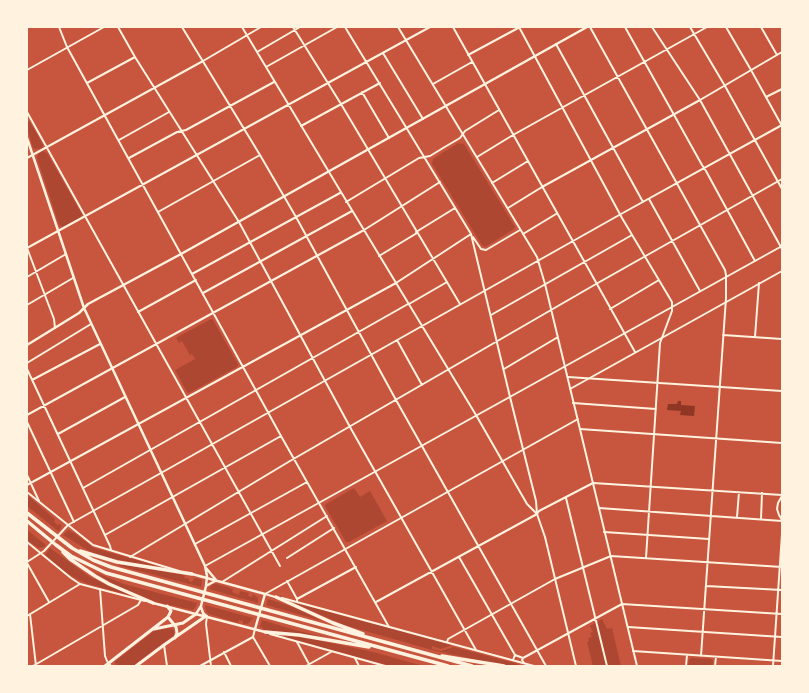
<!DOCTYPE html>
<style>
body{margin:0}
#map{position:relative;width:809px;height:693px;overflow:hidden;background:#c8553d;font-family:"Noto Serif",serif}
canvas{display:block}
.frame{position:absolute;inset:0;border:28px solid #fff3e0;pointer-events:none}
</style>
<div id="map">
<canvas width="809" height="693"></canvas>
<div class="frame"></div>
</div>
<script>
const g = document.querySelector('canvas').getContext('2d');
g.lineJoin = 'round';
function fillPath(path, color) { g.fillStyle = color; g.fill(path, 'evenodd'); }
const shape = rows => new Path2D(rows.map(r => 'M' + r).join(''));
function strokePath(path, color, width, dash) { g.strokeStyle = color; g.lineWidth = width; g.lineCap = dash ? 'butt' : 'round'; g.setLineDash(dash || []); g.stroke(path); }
fillPath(shape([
 [27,120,30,122,43,145,42,148,39,149,35,149,33,148,27,128],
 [458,143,464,144,515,227,514,229,485,247,482,245,432,164,433,159],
 [43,151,47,153,82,214,80,218,63,227,59,225,37,158,38,154],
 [211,319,213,320,238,364,237,367,189,393,187,392,175,370,195,359,192,354,190,355,182,341,179,343,176,338],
 [354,488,360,497,370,491,387,521,349,542,346,542,325,506,326,504],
 [27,495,55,519,54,522,58,525,61,524,61,527,60,530,58,531,27,506],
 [27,530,46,545,44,547,38,548,27,540],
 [68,530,74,533,94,548,172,570,113,559,94,554,63,535],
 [50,548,90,577,132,596,88,584,79,580,66,573,45,555],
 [118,564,185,575,184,578,189,579,189,581,192,582,195,578,202,580,201,587,124,567,118,565],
 [94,572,124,584,197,603,196,606,193,610,156,602,113,584],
 [213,584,217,584,233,589,232,592,239,595,240,591,249,593,248,596,252,597,253,594,258,598,258,603,209,589,210,587],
 [268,599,293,607,322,621,266,605],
 [294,603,295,603,452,645,441,649,432,646,432,649,441,651,454,647,518,664,519,665,514,666,487,662,432,650,344,625],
 [205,605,253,618,248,624,243,624,243,621,239,620,238,623,209,614,206,611],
 [602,619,607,629,612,628,621,666,593,666,587,642,589,641,588,638,592,637,590,633,593,632,590,626],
 [262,620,295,630,327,638,264,630,263,628,260,627],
 [169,628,174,630,174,635,133,666,117,666,114,662,154,631],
 [284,635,317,640,373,652,424,666,391,666,284,637],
 [691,658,711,659,713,661,712,666,688,666,689,660]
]), '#ae4732');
fillPath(shape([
 [678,401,681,401,681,405,695,406,694,416,680,415,681,411,667,410,668,404,677,404]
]), '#8f3625');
strokePath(shape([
 [59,27,67,47,281,436,389,627],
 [118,27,135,57,239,222,350,427,476,650],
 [182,27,260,155,296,217,396,400,546,666],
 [242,27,341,192,476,415,527,504,537,514],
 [293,27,341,104,460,304],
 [345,27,471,234,510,397],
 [398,27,537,257,545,284,565,367],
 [453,27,635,352],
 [519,27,622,218,672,302,672,311,660,343,646,558],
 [590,27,725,270,726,275,726,298,701,656],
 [625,27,702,165,706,171,755,261],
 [652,27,700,100,782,249],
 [690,27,725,86,782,189],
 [761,27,777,55],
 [556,44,643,202],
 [257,52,300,27],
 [383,53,423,119],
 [468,55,520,27],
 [266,67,337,27],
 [87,83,135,57],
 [433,84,472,62],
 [362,92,389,138],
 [766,97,782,89],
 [27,112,280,566],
 [301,126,380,83],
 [119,140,169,112],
 [477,157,513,135,707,27],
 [27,158,203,61,261,27],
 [129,158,177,132,186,130,274,82],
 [492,183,528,161],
 [649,199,700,291],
 [346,202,419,158,430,156,443,148,460,138,465,131,499,110],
 [508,208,542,187,700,100,782,52],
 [158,212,260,155],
 [416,232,455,208],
 [523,234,556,214],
 [473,237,481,249,486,250,520,230],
 [27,248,430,27],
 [27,248,54,319,55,328],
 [379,256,417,233],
 [192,274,340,193],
 [27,277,66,254],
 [203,293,352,211],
 [409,304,447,282],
 [27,305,73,278],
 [610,309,659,280],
 [138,312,196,280],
 [491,315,632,235],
 [723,335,782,339],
 [755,337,759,283],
 [397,340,422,385],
 [27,363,91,324],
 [27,369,110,546,111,550],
 [504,369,558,337],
 [568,377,782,391],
 [32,380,100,344],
 [573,403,656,409],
 [27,415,364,230,440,182],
 [27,422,74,522],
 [580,429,782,443],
 [58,434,125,397],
 [161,473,621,214,782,125],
 [27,475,39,501],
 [27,485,396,283,471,234],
 [83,488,408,304],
 [782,496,778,503,777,509,779,515,782,520],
 [566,498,607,666],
 [599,508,782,521],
 [737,517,739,492],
 [761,519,762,493],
 [604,532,709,539],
 [105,535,281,436],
 [195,544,307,482],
 [130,557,290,461,596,284,782,179],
 [459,557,515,655,513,660],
 [287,558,334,528],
 [27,563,49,602],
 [287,581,297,599],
 [222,582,327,516],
 [706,586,782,590],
 [100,589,105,656,107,661,111,666],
 [297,602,297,599,356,567],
 [376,602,537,514,539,511,593,483,782,495],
 [30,614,36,666],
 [27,616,80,584],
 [207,616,206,624,211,666],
 [628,627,782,637],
 [255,629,253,637,270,666],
 [297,642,310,666],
 [447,642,448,639,555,579,611,556,782,567],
 [164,645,167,666],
 [633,651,782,661],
 [224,652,231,666],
 [515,655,523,658],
 [355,658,359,666],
 [524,663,522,660,523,658,622,604,782,614],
 [33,666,138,605,141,600],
 [200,666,253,637],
 [306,666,331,652],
 [686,666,687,655],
 [715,666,716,657],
 [773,666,782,534]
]), '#fff3e0', 2);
strokePath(shape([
 [726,27,751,70,782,126],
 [27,70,104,27],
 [565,367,637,666],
 [570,389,782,271],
 [510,397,536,501,537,514,545,537,576,666],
 [27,492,93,545,179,571],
 [27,542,71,578,80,584,145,601],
 [27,562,44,551,68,525,161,473],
 [205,566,782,246],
 [265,594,578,419],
 [265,594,275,597],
 [282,598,534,666],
 [270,634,385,666]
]), '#fff3e0', 2);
strokePath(shape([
 [27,138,84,308,205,566,207,576,206,586,201,606,196,614],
 [27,345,79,313,88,304,181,254,587,27],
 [206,568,216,580],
 [192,574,265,594,255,629],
 [206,586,215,581],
 [153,603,265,632],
 [201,607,203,613,206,616]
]), '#fff3e0', 2.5);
strokePath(shape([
 [168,617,176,627,177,633,175,638],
 [154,629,183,623,196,614],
 [105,666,168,617,171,611,167,606],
 [136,666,164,645,206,616]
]), '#fff3e0', 3);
strokePath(shape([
 [27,513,72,548,93,560,111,567,472,666],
 [27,521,56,545,71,556,106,573,448,666],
 [80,551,117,562,192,574],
 [63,552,70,559,95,576,109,584,153,603],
 [276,597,333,623,363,634],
 [265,632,299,635,369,647],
 [442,656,504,666]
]), '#fff3e0', 3.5);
</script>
